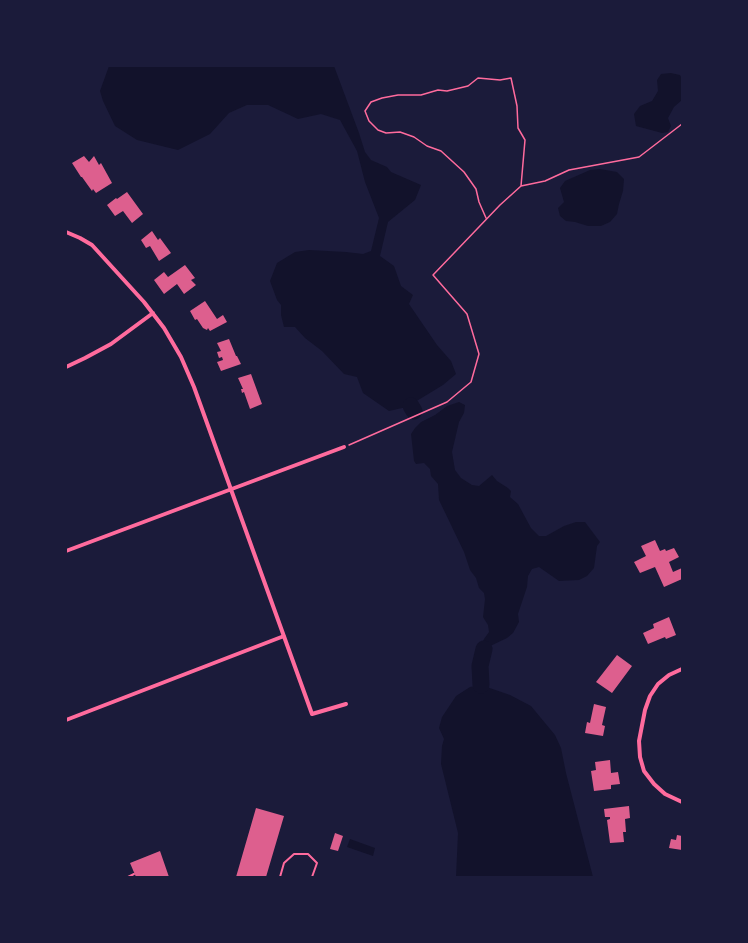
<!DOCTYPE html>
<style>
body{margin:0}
#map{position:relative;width:748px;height:943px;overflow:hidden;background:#1b1b3a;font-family:"Roboto Condensed",sans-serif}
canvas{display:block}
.frame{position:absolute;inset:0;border:67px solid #1b1b3a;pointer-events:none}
</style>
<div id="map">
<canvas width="748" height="943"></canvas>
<div class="frame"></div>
</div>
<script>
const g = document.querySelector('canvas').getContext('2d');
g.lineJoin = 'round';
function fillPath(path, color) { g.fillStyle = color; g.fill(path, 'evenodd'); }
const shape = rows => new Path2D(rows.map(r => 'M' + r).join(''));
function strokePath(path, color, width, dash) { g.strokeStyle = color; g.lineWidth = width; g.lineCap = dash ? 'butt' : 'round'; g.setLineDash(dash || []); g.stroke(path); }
fillPath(shape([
 [109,66,334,66,359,133,365,152,371,160,387,167,391,172,421,185,415,200,388,222,380,256,394,266,401,286,413,295,409,304,437,345,451,361,456,374,443,385,415,402,411,406,389,411,363,393,357,377,344,374,322,351,305,338,295,327,284,327,281,315,281,305,277,300,270,281,277,263,295,252,309,250,346,252,363,254,371,251,379,218,365,182,357,151,340,120,321,114,298,119,268,105,247,105,229,113,210,134,178,150,137,140,115,126,103,101,100,91],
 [671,73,680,75,682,79,682,100,674,107,668,118,671,126,668,132,662,133,636,126,634,114,640,106,652,101,658,91,657,80,661,74],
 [600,169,617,172,624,179,623,191,619,204,617,214,610,222,601,226,588,226,575,222,566,221,560,216,558,208,564,202,560,188,565,181,590,170],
 [459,402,465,405,464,413,459,422,452,452,455,470,461,478,472,485,479,486,492,475,497,481,508,488,511,491,510,497,518,504,531,528,539,536,546,536,564,526,576,522,585,522,600,542,597,546,594,568,587,576,579,580,559,581,539,567,532,569,528,576,527,587,518,614,519,622,513,633,507,638,484,649,481,646,484,639,489,632,488,625,483,617,485,599,484,593,479,588,476,578,470,570,464,552,439,500,438,484,431,476,430,469,424,463,416,464,414,461,411,434,415,428,421,422,435,415,447,406],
 [481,685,510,695,531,706,555,735,561,748,566,773,593,877,456,877,458,833,441,764,442,746,444,739,439,728,442,717,456,696,470,687],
 [350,839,375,848,373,856,347,847]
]), '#12122b');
strokePath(shape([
 [411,406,414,411],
 [481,685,480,666,484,649]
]), '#12122b', 17);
fillPath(shape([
 [84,156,89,162,94,156,99,165,101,163,112,183,96,193,93,189,92,191,82,177,81,177,72,163],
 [127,192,143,214,132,223,123,211,115,216,107,205,116,198,117,199],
 [152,231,158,240,160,238,171,253,159,261,150,246,146,248,141,240],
 [185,265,195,278,191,280,196,285,184,294,177,284,164,294,154,280,164,272,168,277],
 [205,301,217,319,223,315,227,322,210,331,208,328,207,330,203,328,197,319,195,320,190,311],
 [229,339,236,356,237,356,241,364,221,371,217,362,223,360,222,357,219,358,217,352,221,351,217,343],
 [251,374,262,404,250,409,244,392,242,393,241,389,243,389,238,378],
 [655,540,660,551,665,549,666,551,674,548,679,557,669,562,673,572,682,568,682,579,664,587,655,567,640,573,634,562,646,556,641,546],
 [669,617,676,635,666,639,665,637,648,644,643,633,654,628,653,624],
 [617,655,632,666,612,693,596,682],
 [594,704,606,707,602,725,605,726,603,736,585,733,587,722,590,723],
 [610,760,611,773,618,772,620,784,611,785,611,789,594,791,591,771,596,770,595,762],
 [629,806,630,818,625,819,626,832,623,832,624,842,610,843,607,820,610,819,610,817,605,817,604,809],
 [256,808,284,816,266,877,236,877],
 [335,833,343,836,338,851,330,849],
 [677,835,682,836,682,850,669,848,671,839,676,840],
 [160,851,169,877,136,877,130,863]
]), '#dd5f8e');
strokePath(shape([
 [486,218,479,202,476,189,464,172,441,151,427,146,414,137,400,132,386,133,378,130,369,121,365,111,371,102,382,98,398,95,421,95,438,90,447,91,468,86,478,78,500,80,511,78,517,106,518,128,525,140,521,186],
 [349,445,447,402,471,382,479,354,467,314,433,275,500,205,521,186,545,181,569,170,639,157,682,124]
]), '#ff6b9d', 1.5);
strokePath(shape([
 [128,877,134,874],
 [280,877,284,863,294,854,308,854,317,863,312,877]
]), '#ff6b9d', 2);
strokePath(shape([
 [66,232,80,238,92,245,144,302,164,328,181,357,194,387,312,714,346,704],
 [66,367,85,358,111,344,153,313],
 [66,551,344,447],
 [682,669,669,675,658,684,650,696,645,710,639,741,640,757,644,771,654,784,665,794,682,802],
 [66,720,284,636]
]), '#ff6b9d', 4);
</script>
